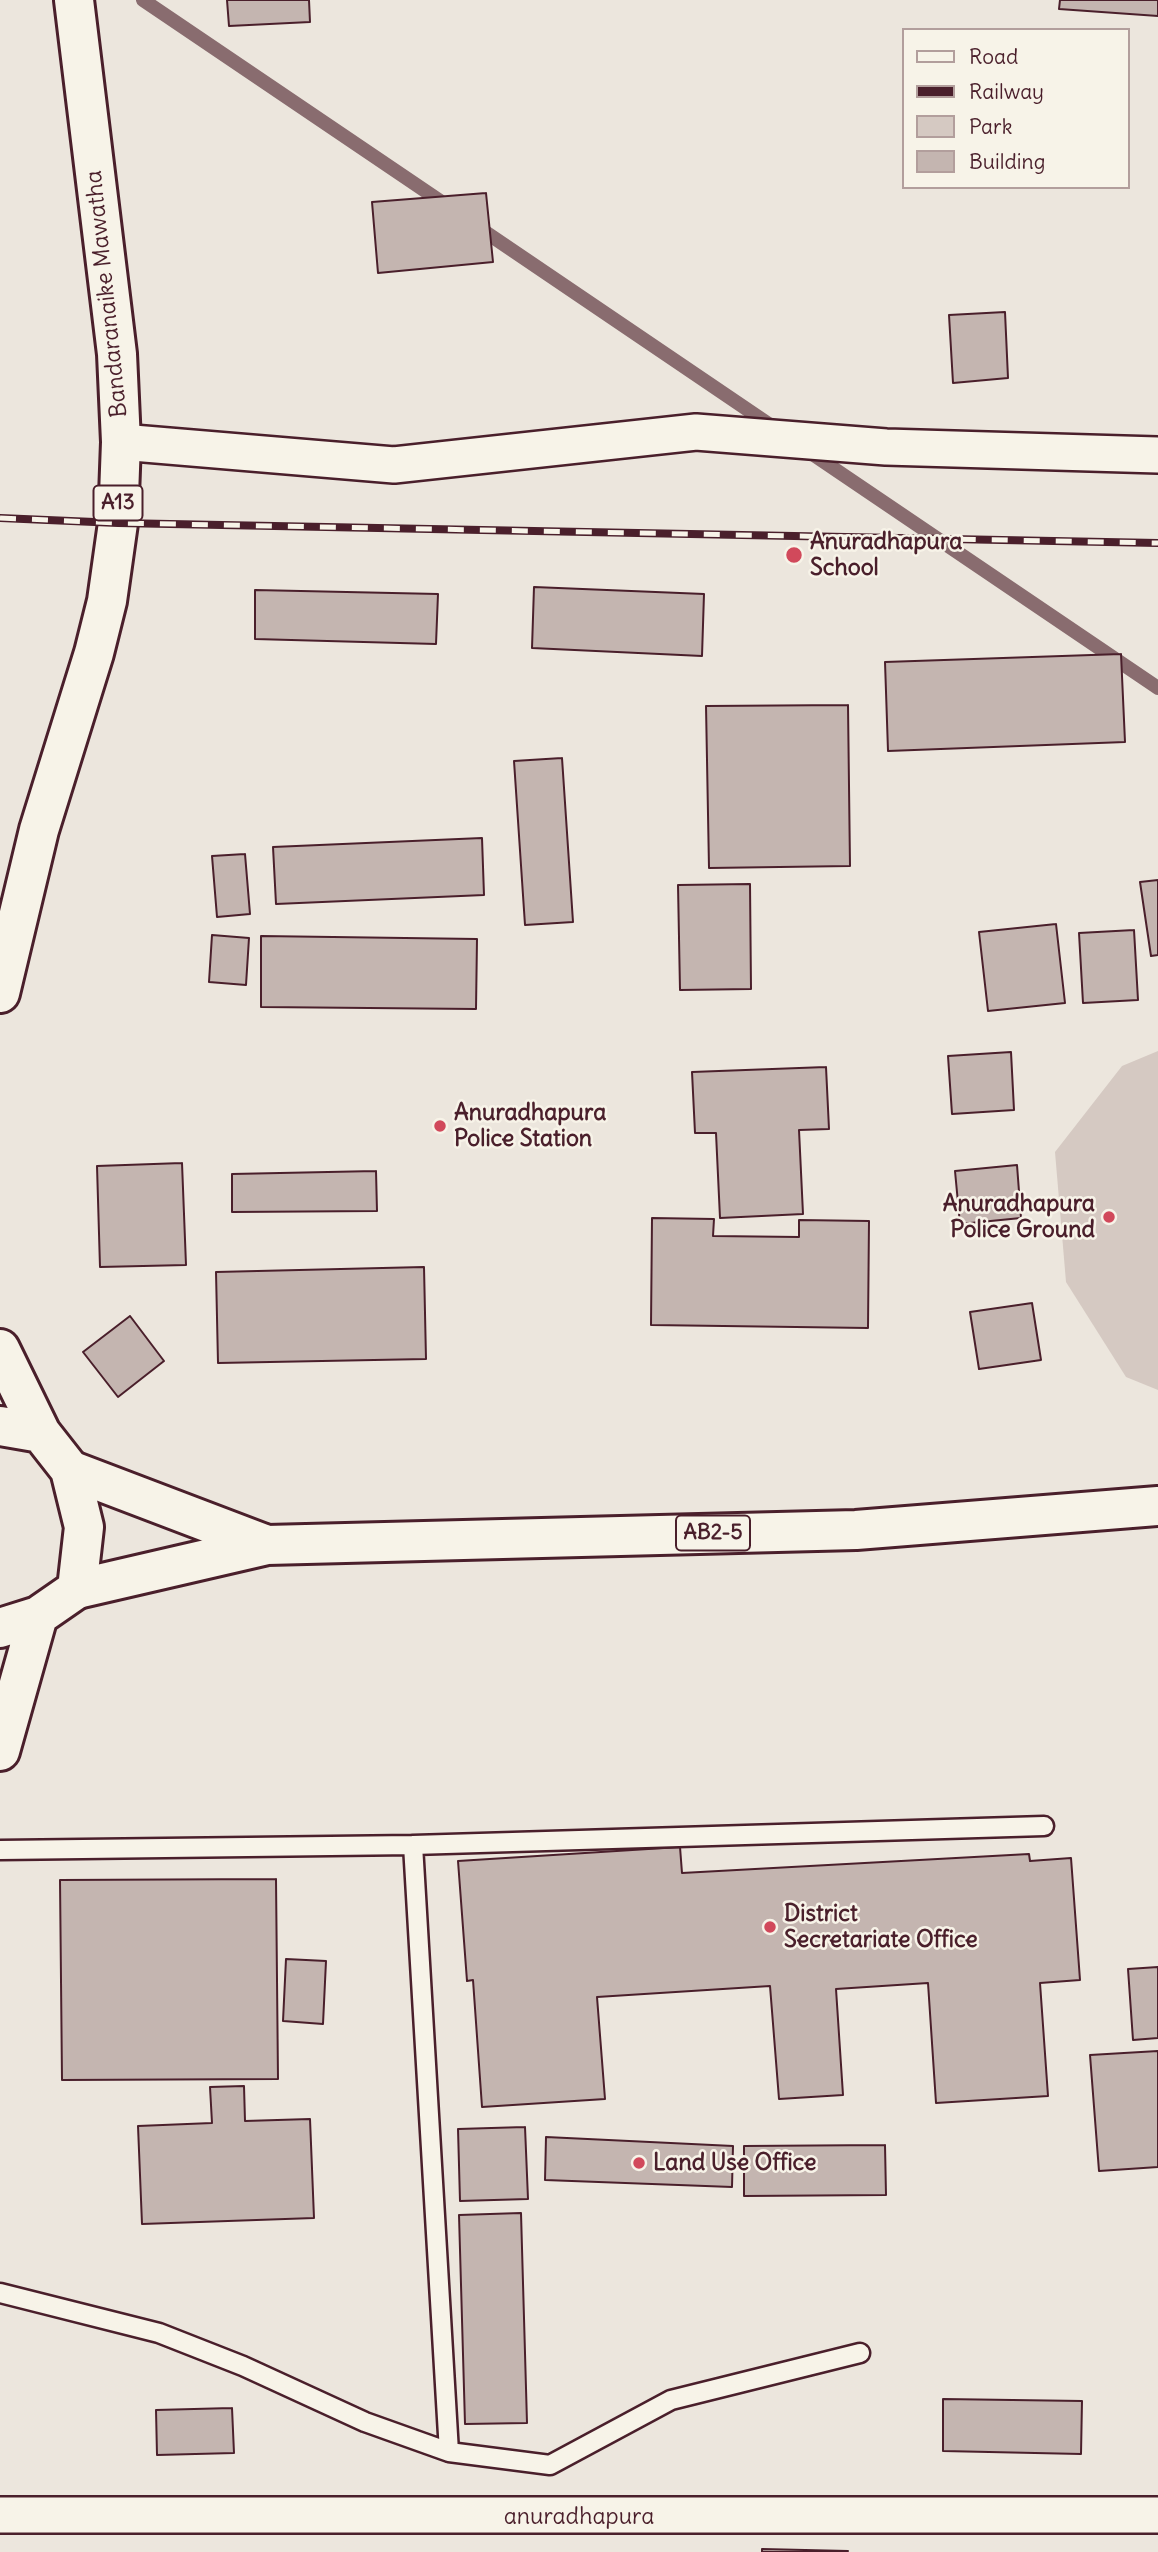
<!DOCTYPE html>
<style>
body{margin:0}
#map{position:relative;width:1158px;height:2552px;overflow:hidden;background:#ece6dd;font-family:Delius,sans-serif}
canvas{display:block}
.legend{position:absolute;left:902px;top:28px;width:228px;height:161px;box-sizing:border-box;background:#f7f3e8;border:2px solid #b29e9c;margin:0;padding:9px 12px;list-style:none;font-size:21px;color:#4a1f2b}
.legend li{display:flex;align-items:center;gap:14px;height:35px}
.legend b{width:35px;border:2px solid #b29e9c}
</style>
<div id="map">
<canvas width="1158" height="2552"></canvas>
<ul class="legend">
<li><b style="height:9px;background:#f7f3e8"></b>Road</li>
<li><b style="height:9px;background:#4a1f2b"></b>Railway</li>
<li><b style="height:19px;background:#d5c9c2"></b>Park</li>
<li><b style="height:19px;background:#c4b5b0"></b>Building</li>
</ul>
</div>
<script>
const g = document.querySelector('canvas').getContext('2d');
g.lineJoin = 'round';
function fillPath(path, color) { g.fillStyle = color; g.fill(path, 'evenodd'); }
const shape = rows => new Path2D(rows.map(r => 'M' + r).join(''));
function strokePath(path, color, width, dash) { g.strokeStyle = color; g.lineWidth = width; g.lineCap = dash ? 'butt' : 'round'; g.setLineDash(dash || []); g.stroke(path); }
function label(font, color, halo, rows, align = 'center') {
  g.font = font + ' Delius,sans-serif'; g.lineWidth = 5; g.setLineDash([]); g.textBaseline = 'middle'; g.strokeStyle = halo; g.fillStyle = color; for (const [text, x, y, turn = 0] of rows) {
    g.save(); g.translate(x, y); g.rotate((+turn || 0) * Math.PI / 180); g.textAlign = isNaN(turn) ? turn : align; if (halo) g.strokeText(text, 0, 0); g.fillText(text, 0, 0); g.restore();
  }
}
fillPath(shape([
 [1158,1051,1158,1390,1126,1377,1066,1282,1055,1152,1122,1066]
]), '#d5c9c2');
strokePath(shape([
 [143,0,449,207],
 [475,225,776,429],
 [805,449,1158,688]
]), '#896c6f', 14);
const building = shape([
 [227,0,309,0,310,22,229,26,227,0],
 [1060,0,1158,0,1158,16,1059,9,1060,0],
 [486,193,493,262,378,273,372,202,486,193],
 [1005,312,1008,378,953,383,949,315,1005,312],
 [534,587,704,594,702,656,532,648,534,587],
 [255,590,438,594,436,644,255,639,255,590],
 [1121,654,1125,742,888,751,885,662,1121,654],
 [848,705,850,866,709,868,706,706,848,705],
 [562,758,573,922,525,925,514,761,562,758],
 [482,838,484,895,276,904,273,847,482,838],
 [245,854,250,914,217,917,212,856,245,854],
 [1158,880,1158,955,1151,956,1140,882,1158,880],
 [750,884,751,989,680,990,678,885,750,884],
 [1056,924,1065,1003,988,1011,979,932,1056,924],
 [1134,930,1138,1000,1083,1003,1079,933,1134,930],
 [212,935,249,938,246,985,209,982,212,935],
 [261,936,477,939,476,1009,261,1007,261,936],
 [1011,1052,1014,1110,952,1114,948,1056,1011,1052],
 [826,1067,829,1129,799,1130,803,1214,720,1218,716,1133,695,1133,692,1072,826,1067],
 [182,1163,186,1265,100,1267,97,1166,182,1163],
 [1017,1165,1021,1218,960,1224,955,1171,1017,1165],
 [376,1171,377,1211,232,1212,232,1174,376,1171],
 [652,1218,714,1219,713,1236,799,1237,799,1220,869,1221,868,1328,651,1325,652,1218],
 [424,1267,426,1359,218,1363,216,1272,424,1267],
 [1032,1303,1041,1360,979,1369,970,1312,1032,1303],
 [130,1316,164,1361,118,1397,83,1352,130,1316],
 [680,1847,682,1873,1029,1854,1030,1861,1071,1858,1080,1980,1040,1983,1048,2096,936,2103,928,1983,836,1989,843,2095,779,2099,770,1986,597,1997,605,2099,482,2107,473,1980,467,1981,458,1861,680,1847],
 [276,1879,278,2079,62,2080,60,1880,276,1879],
 [286,1959,326,1961,323,2024,283,2021,286,1959],
 [1158,1967,1158,2038,1133,2040,1128,1969,1158,1967],
 [1158,2051,1158,2167,1099,2171,1090,2055,1158,2051],
 [244,2086,245,2121,310,2119,314,2218,142,2224,138,2126,212,2123,210,2087,244,2086],
 [525,2127,528,2199,460,2201,458,2129,525,2127],
 [546,2137,733,2146,732,2187,545,2180,546,2137],
 [885,2145,886,2195,744,2196,744,2146,885,2145],
 [521,2213,527,2423,465,2424,459,2215,521,2213],
 [943,2399,1082,2401,1081,2454,943,2451,943,2399],
 [232,2408,234,2453,157,2455,156,2410,232,2408],
 [762,2549,848,2551,847,2552,762,2552,762,2549]
]);
fillPath(building, '#c4b5b0');
strokePath(building, '#4a1f2b', 2);
const lane = shape([
 [413,1845,449,2452],
 [0,1850,413,1845,1044,1826],
 [0,2293,159,2333,243,2366,365,2422,449,2452,550,2465,671,2400,860,2353]
]);
const street = shape([
 [121,442,394,465,696,432,886,447,1158,455],
 [0,2515,1158,2515]
]);
const primary = shape([
 [70,1470,267,1545],
 [77,1589,267,1545,856,1530,1158,1506]
]);
const highway = shape([
 [0,993,39,830,94,653,107,601,118,523,121,442,117,354,74,0],
 [0,1349,41,1433],
 [0,1426,41,1433,70,1470,84,1527,77,1589,38,1616,0,1628],
 [0,1751,38,1616]
]);
strokePath(lane, '#4a1f2b', 23);
strokePath(street, '#4a1f2b', 40);
strokePath(primary, '#4a1f2b', 44);
strokePath(highway, '#4a1f2b', 44);
strokePath(lane, '#f7f3e8', 18);
strokePath(street, '#f7f3e8', 35);
strokePath(primary, '#f7f3e8', 38);
strokePath(highway, '#f7f3e8', 38);
const rail = shape([
 [0,518,118,523,1158,543]
]);
strokePath(rail, '#4a1f2b', 8);
strokePath(rail, '#f7f3e8', 5, [16]);
for (const [x, y, r, color] of [
 [794,555,9,"#d1495b"],
 [440,1126,7,"#d1495b"],
 [1109,1217,7,"#d1495b"],
 [770,1927,7,"#d1495b"],
 [639,2163,7,"#d1495b"]
]) { const dot = new Path2D(); dot.arc(x, y, r, 0, 2 * Math.PI); g.fillStyle = color; g.fill(dot); strokePath(dot, '#f7f3e8', 2.5); }
for (const [x, y, w] of [
 [118,503,49],
 [713,1533,74]
]) { const box = new Path2D(); box.roundRect(x - w / 2, y - 17.5, w, 35, 5); g.fillStyle = '#f7f3e8'; g.fill(box); strokePath(box, '#4a1f2b', 2); }
label('bold 21px', '#4a1f2b', null, [
 ["A13",118,503],
 ["AB2-5",713,1533]
]);
label('23px', '#4a1f2b', '#f7f3e8', [
 ["Bandaranaike Mawatha",107,294,-96],
 ["anuradhapura",579,2517]
]);
label('bold 23px', '#4a1f2b', '#f7f3e8', [
 ["Anuradhapura",810,542],
 ["School",810,568],
 ["Anuradhapura",454,1113],
 ["Police Station",454,1139],
 ["Anuradhapura",1095,1204,"right"],
 ["Police Ground",1095,1230,"right"],
 ["District",784,1914],
 ["Secretariate Office",784,1940],
 ["Land Use Office",653,2163]
], 'left');
</script>
